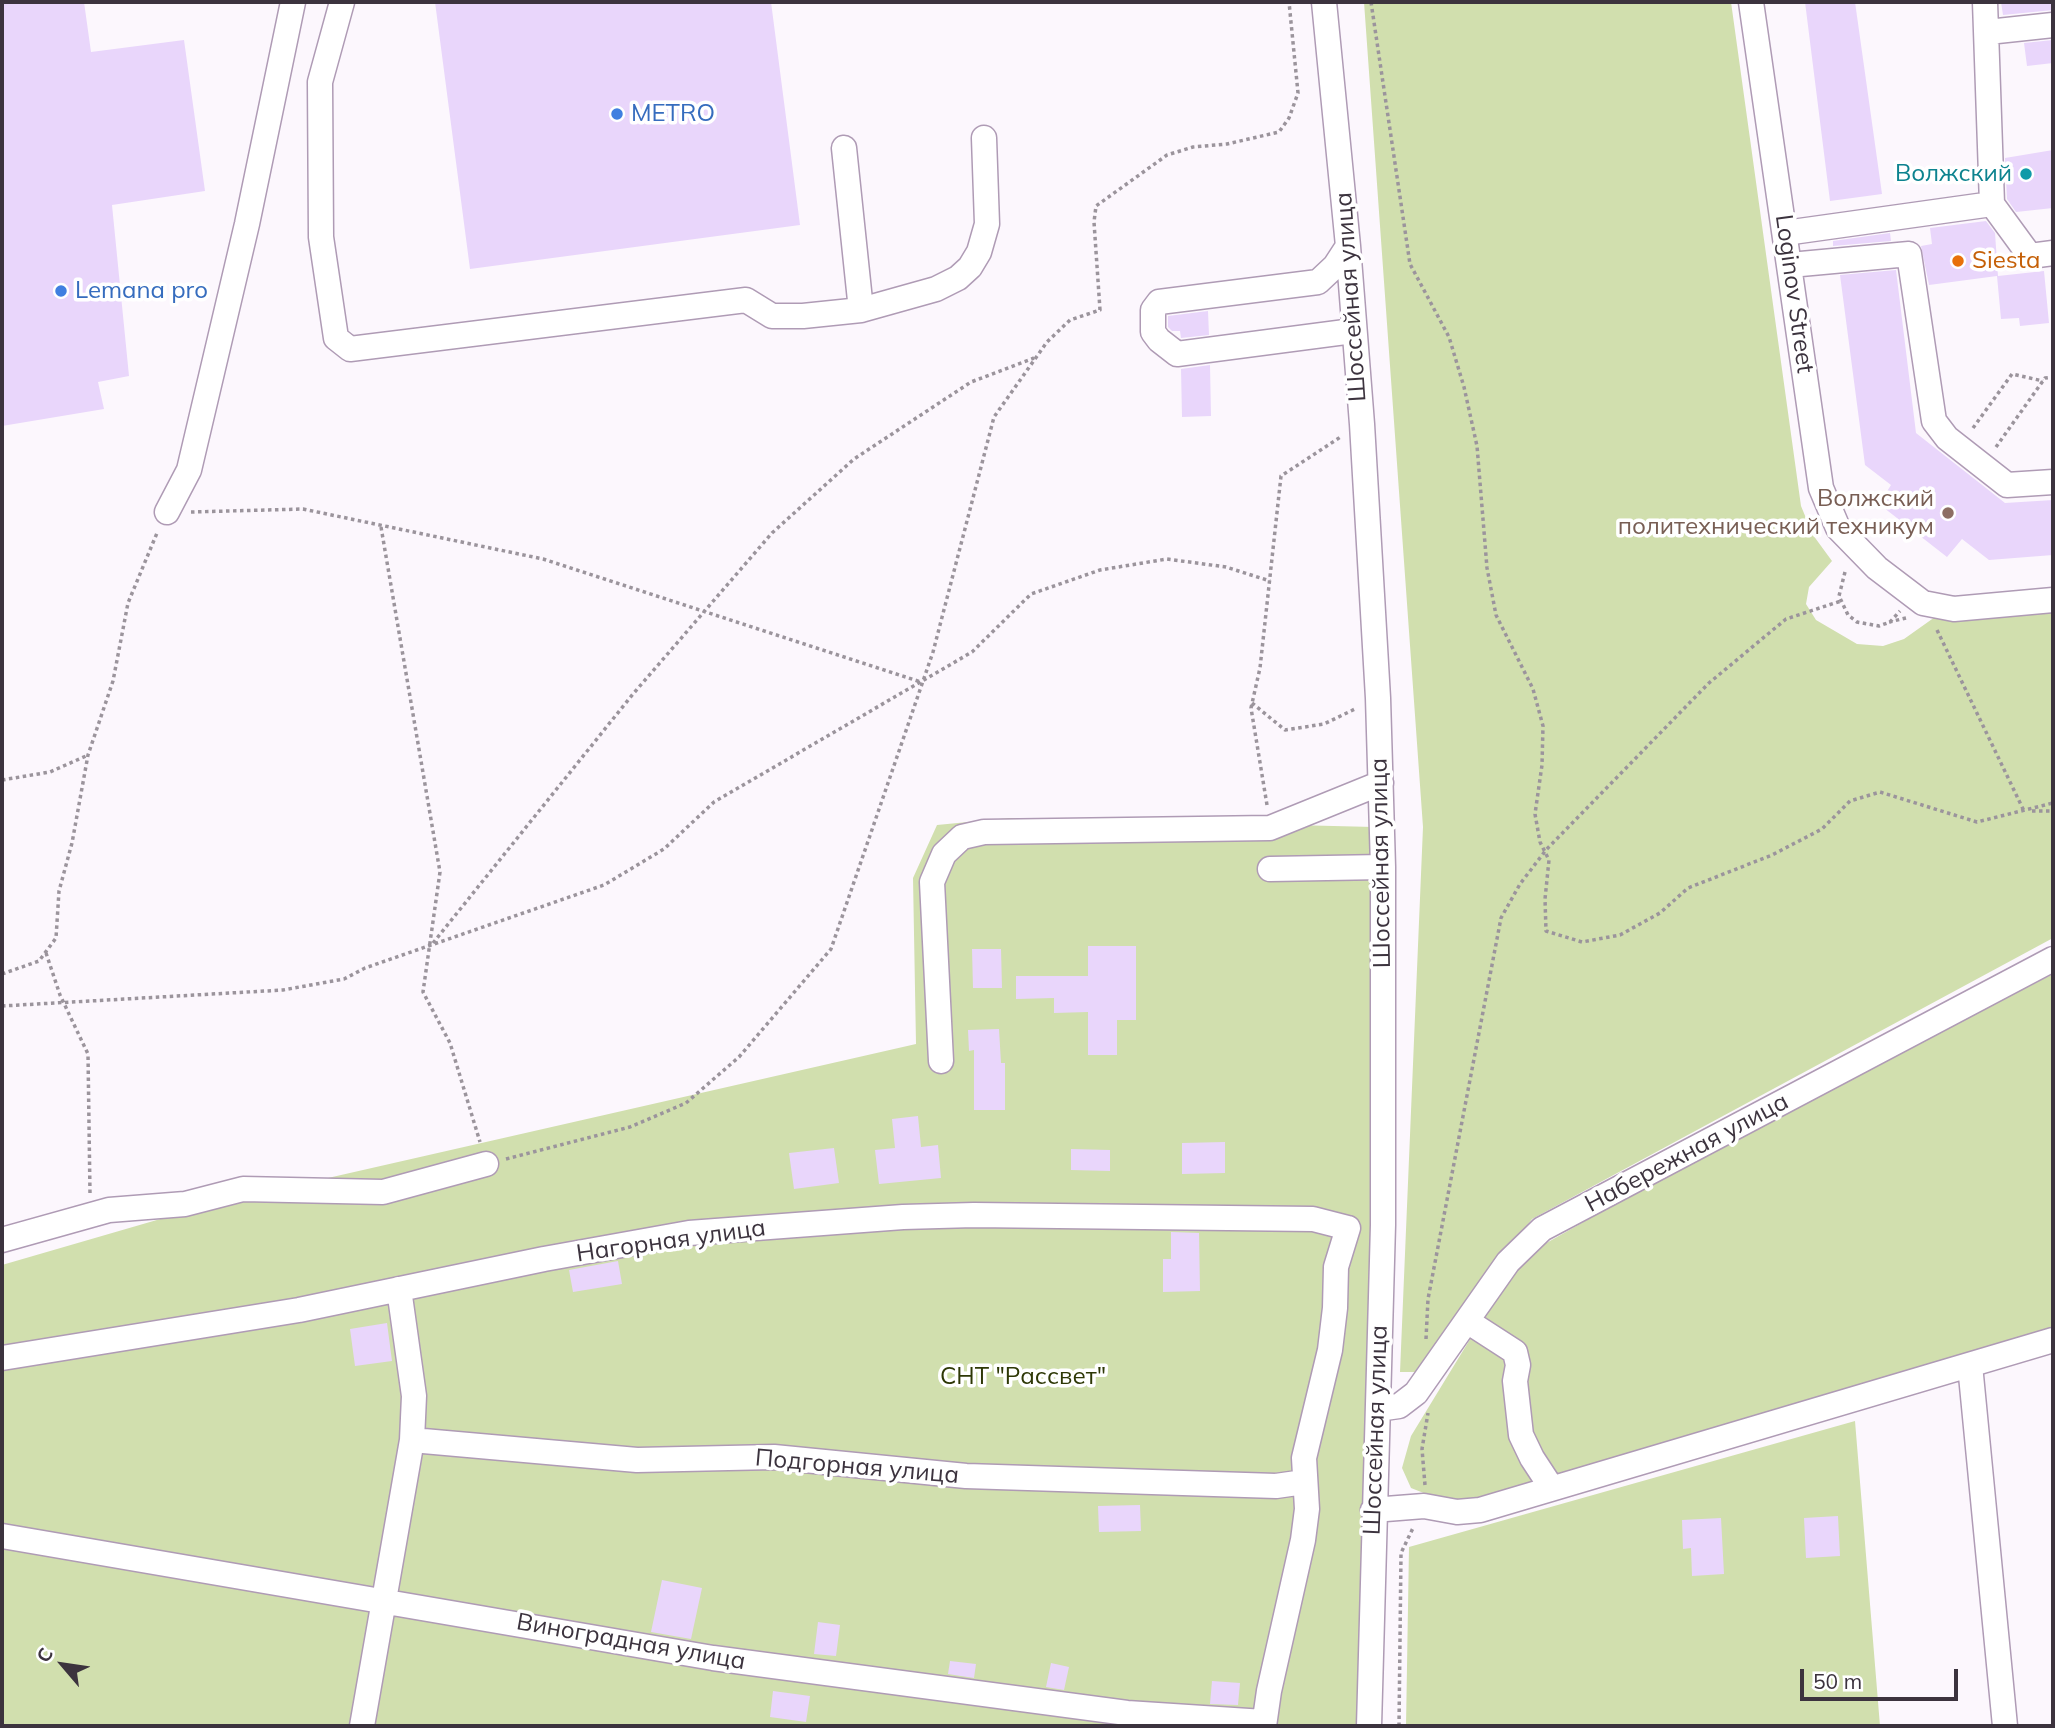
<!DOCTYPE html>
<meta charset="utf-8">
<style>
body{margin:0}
#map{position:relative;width:2055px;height:1728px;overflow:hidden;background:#fcf7fd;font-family:Mulish,sans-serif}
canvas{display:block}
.frame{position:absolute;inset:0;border:4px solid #3c333e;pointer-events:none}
.north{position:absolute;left:28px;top:1630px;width:70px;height:70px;-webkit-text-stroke:5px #fff;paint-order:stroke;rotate:299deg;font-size:19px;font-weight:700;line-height:28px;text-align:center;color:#3c333e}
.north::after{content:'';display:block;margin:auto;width:24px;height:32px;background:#3c333e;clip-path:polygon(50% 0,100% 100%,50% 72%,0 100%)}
.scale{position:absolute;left:1800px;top:1669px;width:158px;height:32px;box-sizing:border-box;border:4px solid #3c333e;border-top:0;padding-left:9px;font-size:21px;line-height:24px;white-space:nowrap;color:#3c333e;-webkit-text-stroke:5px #fff;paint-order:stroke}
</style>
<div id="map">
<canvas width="2055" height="1728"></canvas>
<div class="frame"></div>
<div class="north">С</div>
<div class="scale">50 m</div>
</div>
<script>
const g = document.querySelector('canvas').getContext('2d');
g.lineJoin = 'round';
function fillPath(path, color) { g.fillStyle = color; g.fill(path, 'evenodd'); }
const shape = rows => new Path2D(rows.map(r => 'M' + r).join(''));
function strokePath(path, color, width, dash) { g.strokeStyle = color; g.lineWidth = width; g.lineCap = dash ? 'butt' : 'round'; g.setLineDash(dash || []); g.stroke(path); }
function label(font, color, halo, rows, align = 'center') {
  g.font = font + ' Mulish,sans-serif'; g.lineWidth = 7; g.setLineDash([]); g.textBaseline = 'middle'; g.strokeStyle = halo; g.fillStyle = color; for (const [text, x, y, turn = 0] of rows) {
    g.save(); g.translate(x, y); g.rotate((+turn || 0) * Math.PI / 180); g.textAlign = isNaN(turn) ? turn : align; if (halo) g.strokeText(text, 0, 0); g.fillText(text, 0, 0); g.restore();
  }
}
fillPath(shape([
 [1364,2,1731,2,1801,506,1813,535,1832,561,1809,587,1806,604,1816,620,1857,644,1883,646,1904,639,1935,617,2053,611,2053,938,1532,1219,1421,1372,1400,1372,1423,827],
 [1009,818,1374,827,1374,1245,1364,1726,2,1726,2,1265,205,1206,916,1044,913,878,937,825],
 [2053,974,2053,1331,1482,1497,1449,1503,1411,1488,1402,1468,1411,1436,1497,1295,1534,1250,1695,1159],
 [1855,1421,1880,1726,1406,1726,1409,1547]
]), '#d1dfae');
fillPath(shape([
 [2,2,84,2,91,52,184,40,205,191,112,205,129,376,98,382,104,409,2,426],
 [435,2,771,2,800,225,470,269],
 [1805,2,1855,2,1882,194,1830,201],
 [2001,2,2053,2,2053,10,2003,15],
 [2053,40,2053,63,2027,66,2024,43],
 [2053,150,2053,208,2016,212,2007,199,2005,158],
 [1986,221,1995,233,1998,276,2044,271,2049,323,2020,326,2019,318,2001,319,1997,276,1929,285,1921,246,1932,244,1930,228],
 [1890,233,1891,241,1833,246,1833,241],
 [1896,270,1916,433,2005,503,2053,500,2053,555,1989,560,1962,539,1947,557,1879,504,1891,485,1865,465,1840,275],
 [1208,311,1209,335,1181,338,1180,331,1172,331,1168,327,1168,316],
 [1210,365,1211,416,1182,417,1181,369],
 [1088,946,1136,946,1136,1020,1117,1020,1117,1055,1088,1055,1088,1012,1054,1013,1054,998,1016,999,1016,976,1088,976],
 [972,949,1001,949,1002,988,973,988],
 [999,1029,1001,1063,1005,1063,1005,1110,974,1110,974,1050,969,1051,968,1030],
 [918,1116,921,1147,938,1145,941,1178,879,1184,875,1150,895,1148,892,1119],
 [1225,1142,1225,1173,1182,1174,1182,1143],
 [834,1148,839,1183,794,1189,789,1153],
 [1071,1149,1110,1150,1110,1171,1071,1170],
 [1171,1232,1199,1233,1200,1291,1163,1292,1163,1259,1171,1259],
 [618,1261,622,1284,573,1292,569,1270],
 [387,1323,392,1361,355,1366,350,1329],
 [1140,1505,1141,1531,1099,1532,1098,1506],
 [1838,1516,1840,1556,1806,1558,1804,1518],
 [1721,1518,1724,1574,1692,1576,1691,1548,1683,1549,1682,1520],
 [662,1580,702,1588,691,1639,651,1632],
 [818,1622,840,1625,836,1656,814,1654],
 [950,1661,976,1664,974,1678,948,1674],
 [1051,1663,1069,1667,1064,1690,1046,1687],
 [1212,1681,1240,1683,1238,1705,1210,1704],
 [773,1691,810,1696,806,1722,770,1717]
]), '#e9d6fb');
const minor = shape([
 [342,2,320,82,321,237,336,338,350,349,746,300,772,316,803,316,861,310,936,289,958,278,970,267,979,252,987,224,984,138],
 [1324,2,1348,246,1362,424,1378,698,1383,867,1383,1225,1369,1726],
 [1751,2,1821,488,1838,528,1877,568,1923,603,1954,609,2053,600],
 [1985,2,1992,204,2030,256,2053,253],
 [1988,32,2053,25],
 [844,148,861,310],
 [1785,233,1992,204],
 [1348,246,1335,266,1318,282,1159,302,1153,310,1153,332,1159,340,1177,354,1353,331],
 [1790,265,1909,254,1934,421,1947,438,2007,485,2053,482],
 [167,512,189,470,247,224,293,2],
 [1270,869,1383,867],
 [941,1061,932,882,944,854,962,837,984,832,1270,828,1381,783],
 [2,1240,109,1210,185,1204,243,1189,383,1192,486,1164],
 [1467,1321,1515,1352,1518,1365,1515,1381,1521,1435,1532,1458,1551,1487],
 [2,1358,299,1310,544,1259,689,1233,903,1217,974,1215,1313,1219,1348,1228],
 [1970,1365,2005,1726],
 [1378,1409,1399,1406,1416,1393,1508,1262,1542,1229,2053,959],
 [412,1440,637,1460,774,1457,966,1476,1276,1486,1304,1482],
 [1373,1510,1424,1506,1457,1512,1480,1510,2053,1340],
 [2,1536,713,1658,1127,1713,1264,1722],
 [362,1726,412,1440,414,1396,399,1289],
 [1264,1726,1269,1691,1303,1540,1307,1509,1304,1458,1330,1350,1335,1308,1336,1267,1348,1228]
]);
strokePath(minor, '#af9bb5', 27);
strokePath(shape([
 [1371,2,1410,264,1449,337,1464,387,1477,446,1487,568,1496,615,1533,689,1543,726,1542,765,1535,814,1540,842,1549,860,1545,899,1546,931,1582,942,1620,935,1660,913,1688,888,1772,855,1822,829,1850,801,1880,792,1977,822,2053,803],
 [1973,428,2012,374,2043,381],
 [1996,447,2045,378,2053,377],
 [191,512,303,509,543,559,921,682],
 [381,527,440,872,423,992,450,1043,480,1142],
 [1845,572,1839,596,1848,615,1857,622,1879,626,1890,622,1900,611],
 [1889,622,1906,618],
 [1937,630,2024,811],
 [1252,703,1285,730,1324,724,1357,708],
 [2,780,50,772,86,756],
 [1267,805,1251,708,1260,668,1281,476,1342,436],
 [2032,811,2053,811],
 [433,943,633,694,772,533,854,459,971,382,1034,358],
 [46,953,60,995,88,1054,90,1194],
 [2,974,39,961,56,938,59,891,72,843,88,755,113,681,128,603,157,533],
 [2,1006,283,990,344,979,365,968,604,885,664,849,714,802,972,652,1031,594,1100,570,1167,559,1226,567,1270,581],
 [506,1159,630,1127,686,1103,739,1057,831,949,933,652,994,417,1047,342,1070,320,1100,310,1094,222,1096,206,1167,155,1193,147,1227,144,1279,132,1289,118,1298,93,1289,2],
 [1426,1339,1428,1299,1501,918,1520,884,1546,850,1709,683,1786,619,1841,601],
 [1425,1485,1422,1449,1428,1413],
 [1399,1726,1401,1553,1413,1528]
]), '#9b949c', 3.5, [3.5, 3.5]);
strokePath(minor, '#fff', 24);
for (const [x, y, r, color] of [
 [617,114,7,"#3f7fe0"],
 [2026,174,7,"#0f9aa8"],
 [1958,261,7,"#e8710a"],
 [61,291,7,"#3f7fe0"],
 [1948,513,7,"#8d6e63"]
]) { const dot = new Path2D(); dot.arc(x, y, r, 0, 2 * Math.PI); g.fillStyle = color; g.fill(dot); strokePath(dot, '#fff', 2.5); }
label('24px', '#366cbe', '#fff', [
 ["METRO",631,114],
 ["Lemana pro",75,291]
], 'left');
label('24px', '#0d838f', '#fff', [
 ["Волжский",2012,174]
], 'right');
label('24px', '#c56008', '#fff', [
 ["Siesta",1972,261]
], 'left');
label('24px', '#3c333e', '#fff', [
 ["Loginov Street",1794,294,82],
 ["Шоссейная улица",1351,297,-94],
 ["Шоссейная улица",1381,863,-91],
 ["Набережная улица",1687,1153,-28],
 ["Нагорная улица",671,1241,-8],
 ["Шоссейная улица",1376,1430,-88],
 ["Подгорная улица",857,1467,5],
 ["Виноградная улица",631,1642,10]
]);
label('24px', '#785e54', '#fff', [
 ["Волжский",1934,499],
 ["политехнический техникум",1934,527]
], 'right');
label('24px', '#2e3806', '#fff', [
 ["СНТ \"Рассвет\"",1023,1377]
]);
</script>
